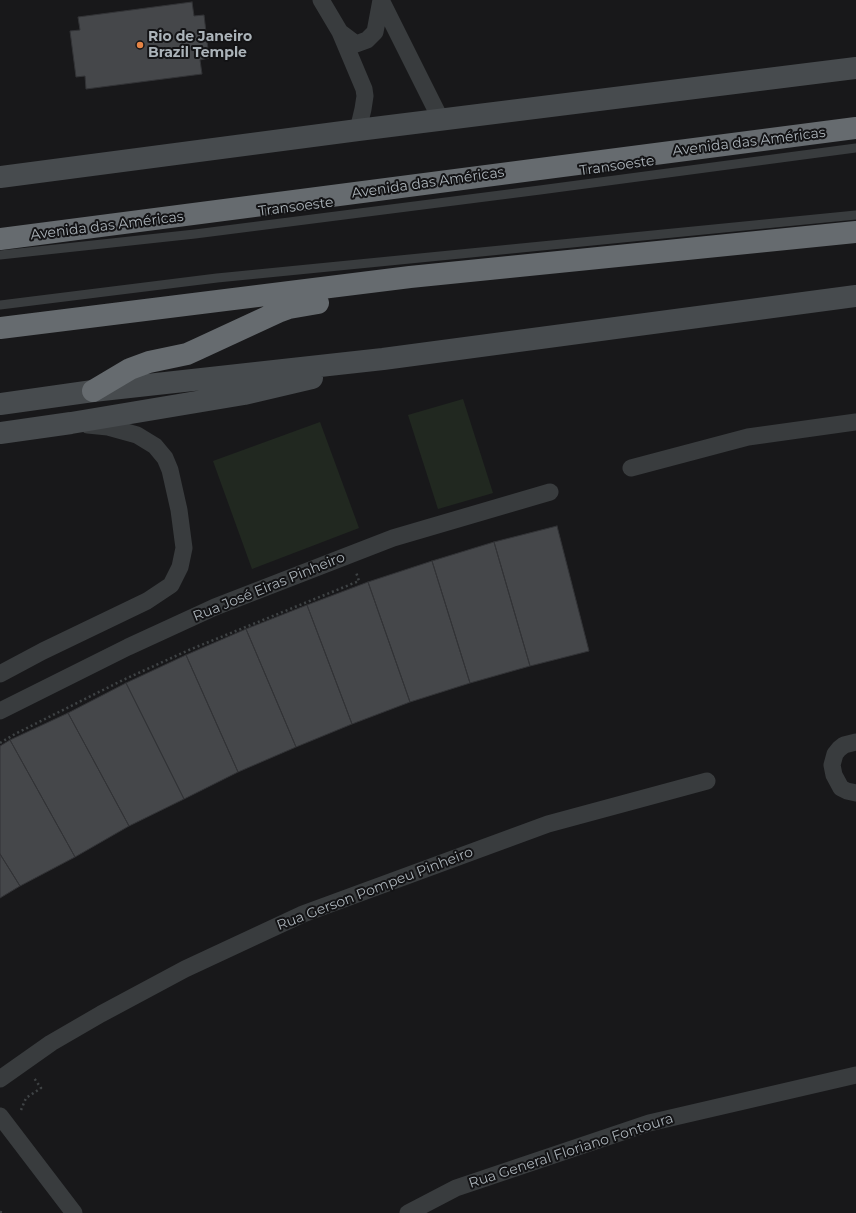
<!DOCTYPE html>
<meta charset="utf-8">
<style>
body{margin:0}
canvas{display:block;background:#18181a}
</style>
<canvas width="856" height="1213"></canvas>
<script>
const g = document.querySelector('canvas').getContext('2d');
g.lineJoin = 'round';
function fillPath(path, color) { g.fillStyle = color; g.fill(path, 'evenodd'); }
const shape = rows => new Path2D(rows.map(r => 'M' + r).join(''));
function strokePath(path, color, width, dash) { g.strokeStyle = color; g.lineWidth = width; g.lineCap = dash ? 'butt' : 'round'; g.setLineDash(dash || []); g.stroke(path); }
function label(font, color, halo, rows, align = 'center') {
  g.font = font + ' Montserrat,sans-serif'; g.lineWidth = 4; g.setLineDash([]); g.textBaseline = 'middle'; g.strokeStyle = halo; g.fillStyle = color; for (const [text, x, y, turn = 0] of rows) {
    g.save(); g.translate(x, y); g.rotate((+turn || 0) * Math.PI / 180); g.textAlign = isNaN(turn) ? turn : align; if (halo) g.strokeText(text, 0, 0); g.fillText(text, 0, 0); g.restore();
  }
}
fillPath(shape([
 [463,399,493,493,438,509,408,415],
 [320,422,359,528,252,569,213,461]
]), '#212820');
const building = shape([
 [192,2,194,16,204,15,209,58,200,60,202,74,86,89,85,76,76,77,70,31,80,30,78,17,192,2],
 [557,526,589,651,530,666,494,542,557,526],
 [494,542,530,666,470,683,432,561,494,542],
 [432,561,470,683,410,702,368,582,432,561],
 [368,582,410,702,352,724,307,605,368,582],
 [307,605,352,724,296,747,246,629,307,605],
 [246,629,296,747,238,772,186,655,246,629],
 [186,655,238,772,184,799,126,683,186,655],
 [126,683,184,799,129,826,68,713,126,683],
 [68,713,129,826,75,857,10,740,68,713],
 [10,740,75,857,20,886,0,854,0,746,10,740],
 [0,854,20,886,0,898,0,854]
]);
fillPath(building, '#45474a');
strokePath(building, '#323336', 1);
strokePath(shape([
 [0,743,15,734,123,680,189,650,359,581,356,572],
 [21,1110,26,1098,41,1088,34,1078],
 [0,1212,5,1213]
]), '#3f4345', 2.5, [2, 3]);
strokePath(shape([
 [0,255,195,234,540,190,856,148],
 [0,305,217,278,856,215]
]), '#393c3e', 9);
strokePath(shape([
 [321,0,340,32,364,89,365,96,363,109,358,130],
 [381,0,441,120],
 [340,32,356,44,367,40,375,32,381,0],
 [631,468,748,437,856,422],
 [0,674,43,651,147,601,171,585,180,567,184,548,179,510,170,470,165,458,155,446,137,435,108,427,88,425],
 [0,711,128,647,215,607,393,538,550,492],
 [856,742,844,745,839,749,835,754,832,765,834,775,841,788,847,791,856,793],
 [0,1079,51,1043,101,1014,185,969,303,914,548,824,707,781],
 [0,1116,74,1213],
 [408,1213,456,1188,649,1123,856,1075]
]), '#393c3e', 17);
strokePath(shape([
 [0,177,358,130,856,68],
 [0,404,93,391,383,359,856,296],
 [0,433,71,423,244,394,312,378]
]), '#474b4e', 22);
strokePath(shape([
 [0,239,856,128],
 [0,328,410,277,856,232],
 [93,391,130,369,149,362,187,354,198,349,278,312,289,308,318,303]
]), '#666b6f', 22);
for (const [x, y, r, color] of [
 [140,45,4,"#e48445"]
]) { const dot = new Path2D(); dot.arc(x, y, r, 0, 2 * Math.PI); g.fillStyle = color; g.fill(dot); strokePath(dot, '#131315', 1.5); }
label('bold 14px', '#abb3b9', '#131315', [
 ["Rio de Janeiro",148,37],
 ["Brazil Temple",148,53]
], 'left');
label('14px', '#abb3b9', '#131315', [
 ["Avenida das Américas",749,142,-7],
 ["Transoeste",617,166,-8],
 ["Avenida das Américas",428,183,-8],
 ["Transoeste",296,207,-7],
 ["Avenida das Américas",107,226,-7],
 ["Rua José Eiras Pinheiro",269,587,-22],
 ["Rua Gerson Pompeu Pinheiro",375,889,-21],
 ["Rua General Floriano Fontoura",571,1151,-18]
]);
</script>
